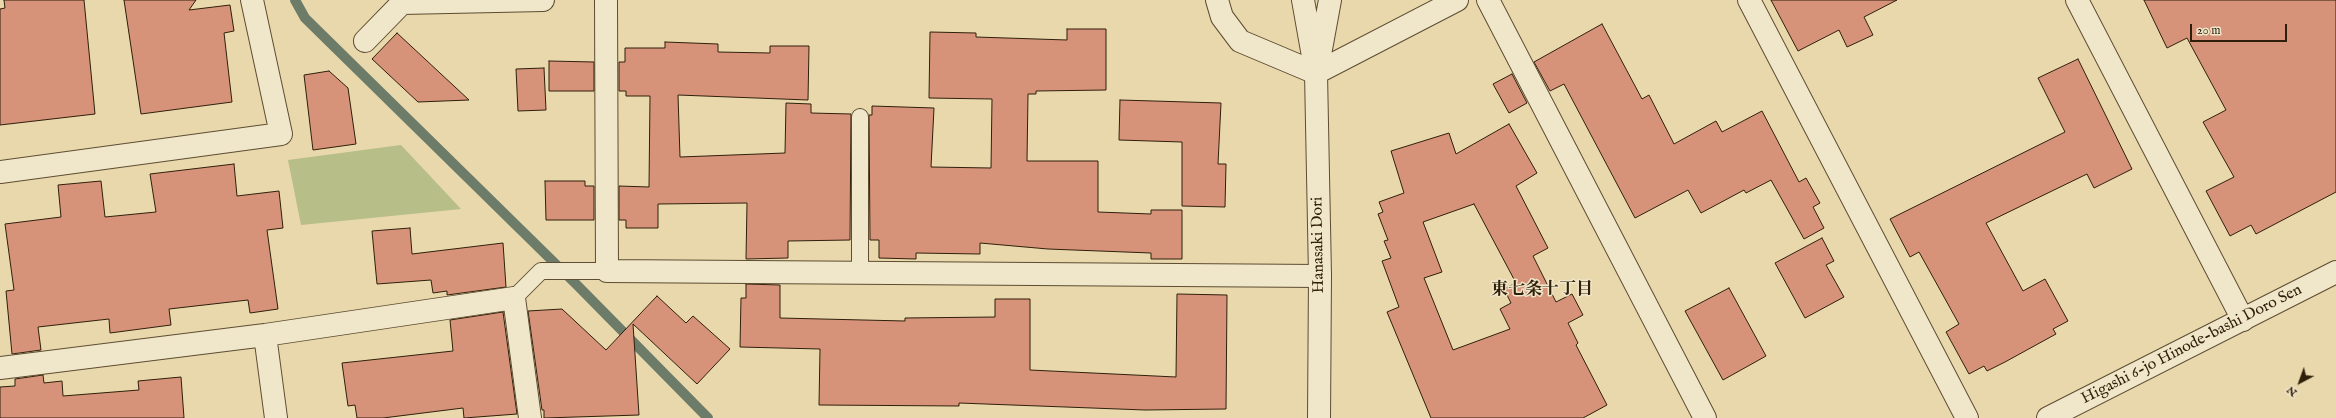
<!DOCTYPE html>
<meta charset="utf-8">
<style>
body{margin:0}
#map{position:relative;width:2336px;height:418px;overflow:hidden;background:#e8d8ac;font-family:"IM FELL English",serif}
canvas{display:block}
.north{position:absolute;left:2280px;top:362px;width:40px;height:40px;-webkit-text-stroke:3px #f0e6c9;paint-order:stroke;rotate:221deg;font-size:11px;font-weight:700;line-height:16px;text-align:center;color:#2f1f0a}
.north::after{content:'';display:block;margin:auto;width:14px;height:18px;background:#2f1f0a;clip-path:polygon(50% 0,100% 100%,50% 72%,0 100%)}
.scale{position:absolute;left:2190px;top:24px;width:97px;height:18px;box-sizing:border-box;border:2px solid #2f1f0a;border-top:0;padding-left:5px;font-size:12px;line-height:14px;white-space:nowrap;color:#2f1f0a;-webkit-text-stroke:3px #f0e6c9;paint-order:stroke}
</style>
<div id="map">
<canvas width="2336" height="418"></canvas>
<div class="north">N</div>
<div class="scale">20 m</div>
</div>
<script>
const g = document.querySelector('canvas').getContext('2d');
g.lineJoin = 'round';
function fillPath(path, color) { g.fillStyle = color; g.fill(path, 'evenodd'); }
const shape = rows => new Path2D(rows.map(r => 'M' + r).join(''));
function strokePath(path, color, width, dash) { g.strokeStyle = color; g.lineWidth = width; g.lineCap = dash ? 'butt' : 'round'; g.setLineDash(dash || []); g.stroke(path); }
function label(font, color, halo, rows, align = 'center') {
  g.font = font + ' "IM FELL English","Noto Serif JP",serif'; g.lineWidth = 3; g.setLineDash([]); g.textBaseline = 'middle'; g.strokeStyle = halo; g.fillStyle = color; for (const [text, x, y, turn = 0] of rows) {
    g.save(); g.translate(x, y); g.rotate((+turn || 0) * Math.PI / 180); g.textAlign = isNaN(turn) ? turn : align; if (halo) g.strokeText(text, 0, 0); g.fillText(text, 0, 0); g.restore();
  }
}
fillPath(shape([
 [401,145,461,209,301,225,288,160]
]), '#b7be88');
strokePath(shape([
 [295,0,305,18,576,284,708,418]
]), '#6d7c69', 10);
const building = shape([
 [4,0,84,0,95,114,0,125,0,9,5,8,4,0],
 [124,0,196,0,189,10,230,5,234,31,224,33,232,102,141,114,124,0],
 [1771,0,1897,0,1864,17,1873,35,1847,47,1839,30,1798,51,1771,0],
 [2144,0,2336,0,2336,192,2256,234,2251,225,2230,236,2206,191,2234,177,2203,122,2226,110,2187,38,2167,48,2144,0],
 [1602,24,1642,99,1649,95,1674,144,1716,121,1722,132,1762,111,1799,182,1806,178,1820,203,1813,207,1824,228,1804,239,1771,180,1746,193,1744,190,1701,213,1688,190,1635,218,1564,84,1550,91,1534,62,1602,24],
 [1067,29,1106,29,1106,90,1036,91,1036,94,1028,94,1027,161,1098,161,1098,212,1151,214,1151,210,1182,210,1182,259,1151,259,1151,253,1048,249,980,243,980,254,916,253,916,259,879,258,879,240,870,240,869,115,872,115,872,106,934,108,931,167,991,168,992,99,929,98,930,32,976,33,976,37,1067,40,1067,29],
 [397,33,469,100,418,102,372,59,397,33],
 [665,42,718,44,718,52,770,53,770,46,809,46,808,100,678,95,680,157,785,153,786,103,811,104,811,113,851,114,850,240,788,241,788,258,746,259,747,203,658,204,658,228,626,228,626,220,619,220,619,186,649,187,650,96,626,96,626,91,619,91,619,62,625,62,625,48,665,48,665,42],
 [2078,59,2132,169,2094,188,2087,174,1986,223,2023,291,2045,279,2068,321,2053,329,2056,334,2005,362,1987,371,1984,366,1969,374,1946,332,1959,324,1919,252,1910,257,1890,219,2065,132,2038,78,2078,59],
 [549,61,594,62,594,91,549,91,549,61],
 [544,68,546,110,518,111,516,69,544,68],
 [329,71,348,88,356,144,313,150,304,75,329,71],
 [1512,74,1527,103,1509,113,1493,84,1512,74],
 [1120,100,1221,103,1218,164,1226,164,1225,207,1182,206,1182,142,1119,140,1120,100],
 [1509,124,1537,173,1516,186,1548,248,1533,256,1556,302,1572,294,1583,315,1568,323,1578,343,1576,345,1607,405,1583,418,1431,418,1387,312,1399,307,1382,261,1391,258,1384,241,1388,240,1378,214,1383,212,1379,202,1404,193,1391,151,1449,133,1456,154,1509,124],
 [1474,204,1516,283,1504,289,1511,303,1500,309,1510,329,1453,350,1424,278,1442,272,1423,222,1474,204],
 [234,164,237,196,279,191,283,228,267,230,278,309,250,313,248,300,169,309,171,325,110,333,109,319,38,327,41,350,12,354,6,291,14,290,5,224,61,217,58,185,101,181,105,217,156,212,150,174,234,164],
 [545,181,585,181,585,186,594,186,594,220,546,220,545,181],
 [410,228,412,254,503,243,506,287,447,295,447,291,433,293,431,280,377,284,372,231,410,228],
 [1822,238,1834,261,1826,265,1844,297,1805,318,1775,263,1822,238],
 [746,284,780,285,780,318,905,321,905,318,995,317,995,299,1030,299,1030,370,1176,377,1177,294,1227,295,1226,409,1145,410,959,403,959,406,819,405,820,349,740,347,741,298,746,298,746,284],
 [1729,288,1766,356,1723,380,1685,311,1729,288],
 [657,296,686,323,693,316,730,349,697,384,633,324,639,415,544,418,544,410,542,410,528,311,562,309,606,350,657,296],
 [503,312,517,414,464,418,463,408,383,418,357,418,355,405,348,406,342,363,453,351,450,320,503,312],
 [43,375,44,383,62,381,63,396,139,390,138,381,181,377,184,418,0,418,0,387,15,386,15,379,43,375]
]);
fillPath(building, '#d7937a');
strokePath(building, '#2f1f0a', 1);
const service = shape([
 [860,273,860,117],
 [514,298,541,271,607,271]
]);
const minor = shape([
 [606,0,607,271,1320,276],
 [1217,0,1222,17,1240,41,1316,73],
 [1488,0,1705,418],
 [1749,0,1967,418],
 [2077,0,2243,320],
 [365,41,402,3,543,0],
 [0,172,281,134,252,0],
 [265,335,276,418],
 [0,368,265,335,514,298,530,418]
]);
const tertiary = shape([
 [1303,0,1316,73,1320,276,1319,418],
 [1319,60,1330,0],
 [1316,73,1457,0],
 [2048,418,2336,272]
]);
strokePath(service, '#5d4d32', 18);
strokePath(minor, '#5d4d32', 24);
strokePath(tertiary, '#5d4d32', 24);
strokePath(service, '#f0e6c9', 16);
strokePath(minor, '#f0e6c9', 22);
strokePath(tertiary, '#f0e6c9', 22);
label('16px', '#2f1f0a', '#f0e6c9', [
 ["Hanasaki Dori",1319,245,-91],
 ["Higashi 6-jo Hinode-bashi Doro Sen",2192,345,-27]
]);
label('bold 17px', '#2f1f0a', '#f0e6c9', [
 ["東七条十丁目",1542,291]
]);
</script>
